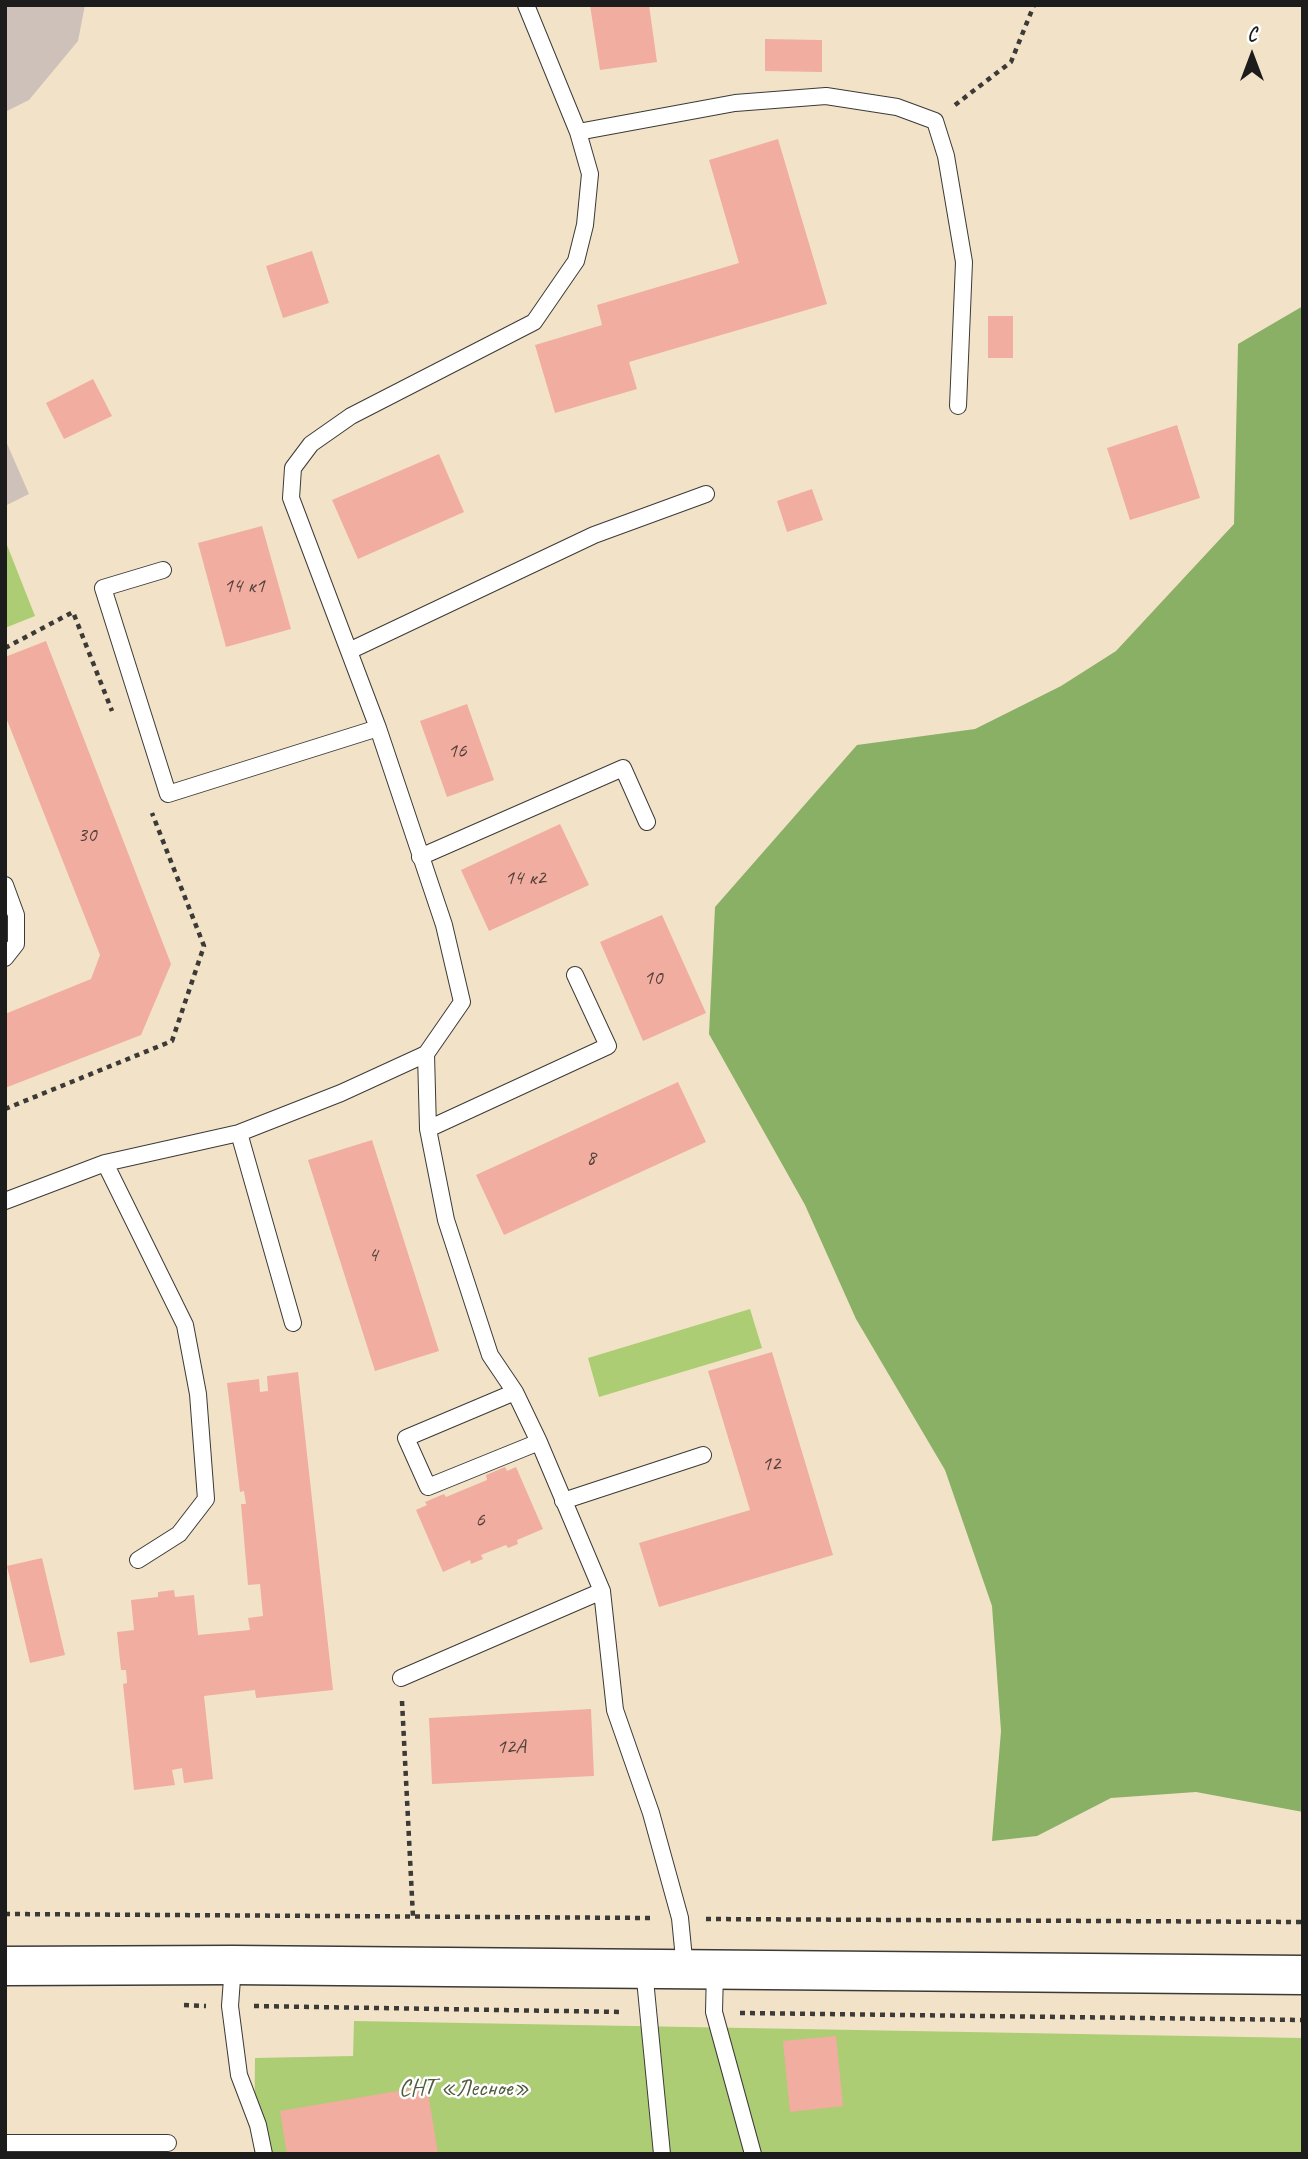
<!DOCTYPE html>
<meta charset="utf-8">
<style>
body{margin:0}
#map{position:relative;width:1308px;height:2159px;overflow:hidden;background:#f2e3c8;font-family:Caveat,sans-serif}
canvas{display:block}
.frame{position:absolute;inset:0;border:7px solid #1c1c1c;pointer-events:none}
.north{position:absolute;left:1217px;top:21px;width:70px;height:70px;-webkit-text-stroke:5px #fff;paint-order:stroke;rotate:0deg;font-size:19px;font-weight:700;line-height:28px;text-align:center;color:#1c1c1c}
.north::after{content:'';display:block;margin:auto;width:24px;height:32px;background:#1c1c1c;clip-path:polygon(50% 0,100% 100%,50% 72%,0 100%)}
</style>
<div id="map">
<canvas width="1308" height="2159"></canvas>
<div class="frame"></div>
<div class="north">С</div>
</div>
<script>
const g = document.querySelector('canvas').getContext('2d');
g.lineJoin = 'round';
function fillPath(path, color) { g.fillStyle = color; g.fill(path, 'evenodd'); }
const shape = rows => new Path2D(rows.map(r => 'M' + r).join(''));
function strokePath(path, color, width, dash) { g.strokeStyle = color; g.lineWidth = width; g.lineCap = dash ? 'butt' : 'round'; g.setLineDash(dash || []); g.stroke(path); }
function label(font, color, halo, rows, align = 'center') {
  g.font = font + ' Caveat,sans-serif'; g.lineWidth = 5; g.setLineDash([]); g.textBaseline = 'middle'; g.strokeStyle = halo; g.fillStyle = color; for (const [text, x, y, turn = 0] of rows) {
    g.save(); g.translate(x, y); g.rotate((+turn || 0) * Math.PI / 180); g.textAlign = isNaN(turn) ? turn : align; if (halo) g.strokeText(text, 0, 0); g.fillText(text, 0, 0); g.restore();
  }
}
fillPath(shape([
 [5,5,85,5,78,41,29,100,5,112],
 [5,439,29,494,5,506]
]), '#cec1ba');
fillPath(shape([
 [5,540,35,616,5,628],
 [750,1309,762,1348,599,1397,588,1358],
 [354,2021,1303,2038,1303,2154,254,2154,255,2058,353,2056]
]), '#adcd74');
fillPath(shape([
 [1303,306,1303,1812,1196,1792,1111,1798,1037,1836,992,1841,1001,1731,992,1606,945,1470,856,1319,805,1205,709,1034,715,907,857,745,975,729,1061,686,1116,651,1234,524,1238,344]
]), '#8ab066');
fillPath(shape([
 [590,5,649,5,657,62,600,70],
 [765,39,822,40,822,72,765,71],
 [778,139,827,304,629,362,637,389,555,413,535,345,602,325,597,305,739,263,709,160],
 [312,251,329,303,283,318,266,266],
 [988,316,1013,316,1013,358,988,358],
 [93,379,112,416,64,439,46,403],
 [1177,425,1200,498,1130,520,1107,448],
 [439,454,464,512,358,559,332,500],
 [812,489,823,520,787,532,777,501],
 [262,526,291,629,226,647,198,543],
 [46,641,171,964,141,1035,5,1088,5,1014,91,979,100,955,5,715,5,657],
 [467,704,494,780,447,797,420,721],
 [560,824,589,885,489,931,461,870],
 [662,915,706,1013,643,1041,600,942],
 [678,1082,706,1142,504,1235,476,1175],
 [372,1140,439,1351,375,1371,308,1160],
 [772,1352,833,1555,659,1607,639,1543,750,1510,708,1371],
 [298,1372,333,1690,256,1698,255,1690,204,1696,213,1779,184,1783,182,1768,172,1770,175,1785,134,1790,123,1684,127,1683,126,1670,121,1670,117,1632,134,1630,131,1600,158,1597,158,1592,174,1590,175,1597,194,1595,198,1635,250,1630,248,1618,263,1616,260,1584,248,1585,241,1504,246,1504,244,1491,240,1492,227,1383,259,1379,260,1392,268,1391,267,1376],
 [505,1467,507,1471,516,1467,543,1529,517,1540,518,1544,508,1548,506,1545,481,1555,483,1559,471,1564,470,1560,443,1572,416,1510,427,1505,425,1502,444,1494,446,1497,487,1480,486,1475],
 [42,1558,65,1655,30,1663,7,1566],
 [591,1709,594,1776,432,1784,429,1718],
 [836,2036,843,2106,790,2112,783,2041],
 [427,2086,438,2154,287,2154,280,2111]
]), '#f1ad9f');
const service = shape([
 [578,132,735,103,826,96,897,107,935,121,946,156,964,262,958,406],
 [163,570,103,588,168,794,378,728],
 [349,651,594,535,706,494],
 [420,857,623,768,647,822],
 [5,885,16,915,16,944,5,958],
 [426,1054,428,1129,446,1220,490,1355,515,1392,539,1442,602,1591,615,1710,651,1813,680,1918,685,1969],
 [428,1129,608,1046,575,975],
 [239,1133,293,1323],
 [105,1163,185,1325,198,1394,206,1499,179,1534,138,1560],
 [5,1201,105,1163,239,1133,341,1093,426,1054,462,1002,444,925,378,728,291,498,293,468,311,444,351,416,534,322,576,261,585,225,590,174,578,132,526,5],
 [515,1392,406,1438,428,1487,539,1442],
 [563,1501,703,1455],
 [401,1678,602,1591],
 [233,1965,230,2006,239,2075,258,2125,264,2154],
 [644,1969,662,2154],
 [715,1970,714,2012,753,2154],
 [5,2143,168,2143]
]);
const secondary = shape([
 [5,1966,233,1965,1303,1975]
]);
strokePath(service, '#3c3a36', 18);
strokePath(secondary, '#3c3a36', 41);
strokePath(shape([
 [955,105,1011,62,1034,5],
 [5,648,73,612,112,711],
 [5,1109,172,1041,204,946,152,813],
 [402,1701,413,1917],
 [5,1914,655,1918],
 [706,1919,1303,1922],
 [184,2005,206,2006],
 [254,2006,623,2012],
 [740,2013,1303,2020]
]), '#3c3a36', 4.5, [5, 5]);
strokePath(service, '#fff', 16);
strokePath(secondary, '#fff', 38);
label('21px', '#51403d', null, [
 ["14 к1",244,586],
 ["16",457,751],
 ["30",87,835],
 ["14 к2",525,878],
 ["10",653,978],
 ["8",591,1158],
 ["4",373,1255],
 ["12",771,1464],
 ["6",480,1520],
 ["12А",511,1747]
]);
label('24px', '#4f5a3b', '#fff', [
 ["СНТ «Лесное»",464,2089]
]);
</script>
